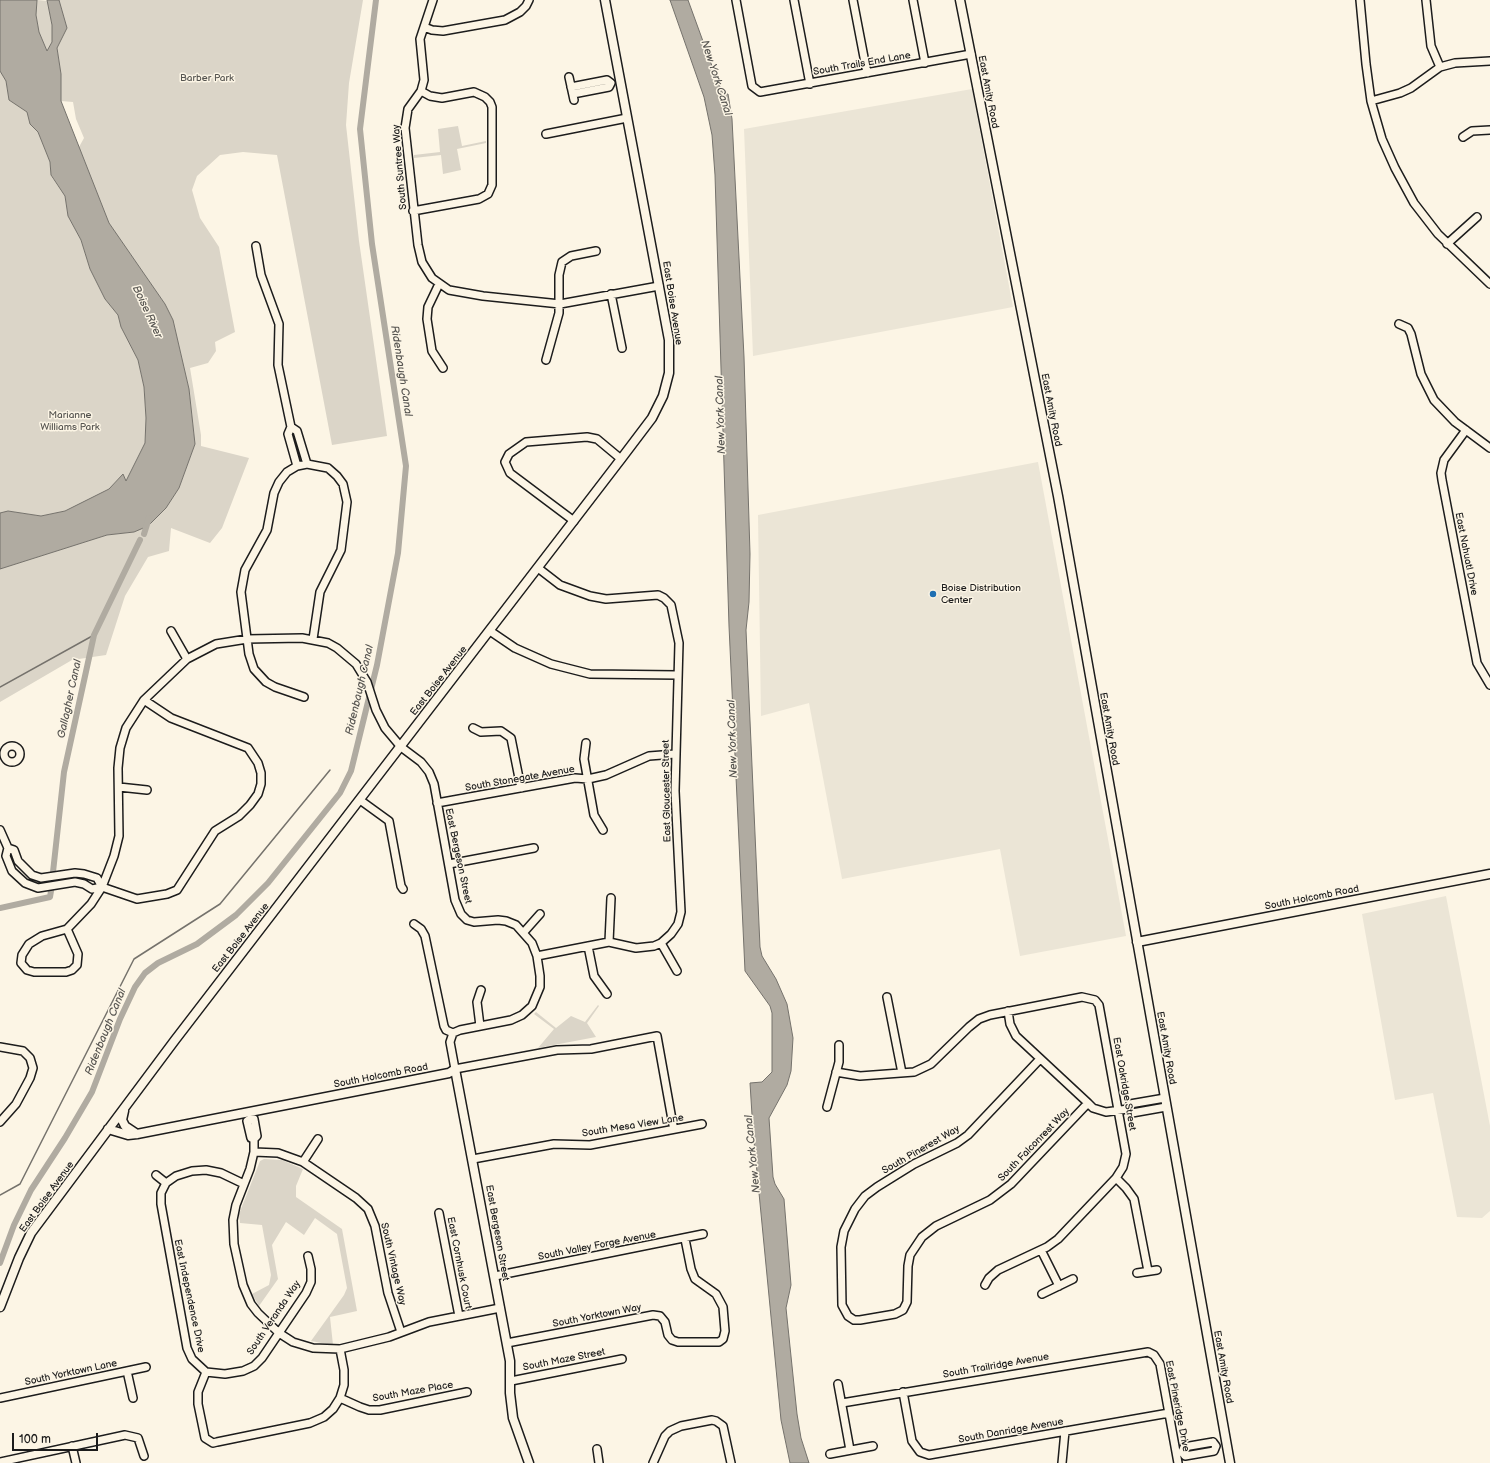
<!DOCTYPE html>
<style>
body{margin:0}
#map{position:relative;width:1490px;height:1463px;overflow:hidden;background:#fcf5e5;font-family:"Balsamiq Sans",sans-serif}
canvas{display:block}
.scale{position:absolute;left:12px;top:1433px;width:86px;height:18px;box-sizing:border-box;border:2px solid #1c1c1c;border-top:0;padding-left:5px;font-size:12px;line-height:14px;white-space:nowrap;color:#1c1c1c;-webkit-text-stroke:3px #fcf5e5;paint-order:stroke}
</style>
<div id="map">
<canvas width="1490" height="1463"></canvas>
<div class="scale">100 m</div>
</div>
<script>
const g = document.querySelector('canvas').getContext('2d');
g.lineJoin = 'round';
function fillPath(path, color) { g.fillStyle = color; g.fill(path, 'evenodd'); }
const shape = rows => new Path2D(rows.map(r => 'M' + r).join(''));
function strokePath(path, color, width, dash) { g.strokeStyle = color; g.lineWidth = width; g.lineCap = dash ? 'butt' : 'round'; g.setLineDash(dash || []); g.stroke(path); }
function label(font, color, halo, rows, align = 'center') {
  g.font = font + ' "Balsamiq Sans",sans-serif'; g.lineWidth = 3; g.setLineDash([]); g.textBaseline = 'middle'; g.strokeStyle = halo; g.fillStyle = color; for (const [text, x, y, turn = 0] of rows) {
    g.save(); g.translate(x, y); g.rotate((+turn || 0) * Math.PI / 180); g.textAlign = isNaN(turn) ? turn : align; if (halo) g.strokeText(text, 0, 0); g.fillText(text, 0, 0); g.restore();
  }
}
fillPath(shape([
 [972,89,1013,307,753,356,744,129],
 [1038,462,1126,936,1020,956,1000,849,842,879,809,703,761,716,758,515],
 [1446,896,1490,1126,1490,1211,1482,1218,1457,1217,1433,1093,1395,1100,1362,914]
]), '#ebe5d6');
fillPath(shape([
 [37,0,48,1,52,25,52,42,47,51,39,33,36,15],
 [59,0,363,0,349,83,346,125,359,241,387,436,332,445,277,155,243,152,220,155,197,176,192,190,200,218,219,247,235,332,215,342,216,351,208,363,190,368,201,435,201,446,249,458,222,528,210,543,171,528,169,551,148,557,125,596,106,655,72,660,0,702,0,569,107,535,134,532,166,508,179,488,195,444,189,389,173,320,165,304,109,223,79,147,84,138,76,119,73,102,61,101,61,74,57,48,67,28],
 [0,71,6,81,9,100,27,112,30,124,38,132,50,162,51,176,65,196,68,216,81,240,90,269,105,299,118,315,121,327,138,360,144,387,146,418,145,443,126,481,123,474,109,489,81,504,65,511,41,516,9,511,0,513],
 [458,126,462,146,486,141,486,143,457,149,461,170,443,174,441,155,414,158,414,155,440,152,438,129],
 [598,1005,599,1006,587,1023,596,1037,538,1048,554,1029,534,1014,536,1012,556,1028,571,1016,585,1022],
 [264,1159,282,1160,303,1169,296,1186,296,1197,342,1229,357,1311,330,1317,333,1345,311,1341,344,1295,347,1288,337,1234,315,1218,304,1235,286,1222,272,1245,278,1279,259,1306,252,1294,269,1285,271,1275,262,1225,240,1223,239,1214,260,1161]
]), '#dbd5c8');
const water = shape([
 [0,0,37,0,36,15,39,32,47,51,52,42,52,25,47,0,59,0,67,28,57,48,61,74,61,101,109,223,165,304,173,320,189,389,195,444,179,488,166,508,148,526,134,532,107,535,0,569,0,513,8,511,41,516,65,511,109,489,123,474,126,481,145,443,146,418,144,387,138,360,121,327,118,315,105,299,90,269,81,240,68,216,65,196,51,175,50,162,38,132,30,124,27,112,9,100,6,81,0,71,0,0],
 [670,0,688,0,716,77,723,94,728,94,732,119,744,357,750,554,749,602,746,630,760,947,762,956,776,979,787,1004,793,1038,791,1071,787,1085,769,1118,773,1177,775,1184,784,1199,791,1285,786,1308,797,1414,801,1438,809,1463,790,1463,781,1420,753,1131,750,1083,762,1082,772,1072,772,1013,770,1006,745,971,729,626,715,175,712,135,704,97,670,0]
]);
fillPath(water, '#b0aba1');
strokePath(water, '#75726c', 1);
strokePath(shape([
 [0,687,94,635],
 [0,1195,20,1184,134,959,220,904,330,770]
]), '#75726c', 1.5);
strokePath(shape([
 [144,534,149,518],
 [53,872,64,772,94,635,140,540],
 [0,908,50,897,51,891],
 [0,1263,14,1225,31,1190,65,1138,92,1092,120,1019,135,987,145,973,158,963,197,944,236,915,268,883,340,793,351,771,377,665,398,553,406,466,372,244,360,129,376,0]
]), '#b0aba1', 6);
const minor = shape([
 [433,0,420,39,424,80,421,91,408,109,405,128,418,245,422,262,432,278,449,290,483,296,560,304,659,286],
 [736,0,752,86,760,92,971,54],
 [794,0,810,84],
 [853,0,867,73],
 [913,0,925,63],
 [1360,0,1366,64,1371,101,1382,139,1395,168,1414,203,1438,234,1490,284],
 [1426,0,1431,46,1440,67],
 [424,27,432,30,443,31,505,20,520,12,526,6,529,0],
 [569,77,574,100],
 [571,87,607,80,611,83,609,87,573,94],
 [1371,101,1400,93,1411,88,1440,67,1455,63,1490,61],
 [546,134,627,118],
 [1463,137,1472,131,1490,130],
 [413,211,479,199,488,194,492,185,492,107,490,102,485,97,474,92,442,98,430,96,421,91],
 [1447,244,1477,217],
 [256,246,261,275,279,324,278,365,291,427],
 [439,284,428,307,427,319,432,351,443,368],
 [611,294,622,348],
 [1399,324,1408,328,1411,334,1421,374,1434,400,1455,422,1490,448],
 [546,360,559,313,559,275,562,262,571,256,596,251],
 [1466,430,1444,460,1441,473,1442,480,1477,663,1490,685],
 [297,466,288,434,291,427,297,431,307,464],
 [574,521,510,473,505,462,509,454,526,442,587,437,597,439,621,459],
 [171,631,187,659],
 [490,631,515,648,551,664,590,674,677,675],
 [304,697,275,687,266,682,254,669,249,654,241,592,245,570,267,530,274,493,279,482,287,472,297,466,307,464,328,468,337,476,343,484,347,502,341,550,320,592,313,639],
 [473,728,481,732,501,731,511,738,521,788],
 [586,743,584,759,594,815,603,830],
 '4 754a8 8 0 1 1 16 0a8 8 0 1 1-16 0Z',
 [119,787,147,790],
 [360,800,389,821,401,886,403,889],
 [437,803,575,778,588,779,606,775,649,756,675,754],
 [0,830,8,848],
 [8,848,14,850,18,861,32,875,41,878,75,873,84,874,97,878,102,887,92,889,84,884,75,882,38,888,25,883,12,871,6,856,8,848],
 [449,864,534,848],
 [102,887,137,899,167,894,177,890,215,831,239,816,250,805,258,794,261,784,261,773,258,763,248,748,171,718,144,700],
 [414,924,421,929,425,936,444,1026,446,1030,453,1033],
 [67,929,78,954,77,965,72,970,66,972,34,972,27,970,21,963,22,955,29,944,42,936,67,929,91,904,102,887,114,856,119,836,118,768,120,748,126,728,144,700,187,659,216,644,247,639,302,638,328,643,337,648,356,664,367,682,376,710,385,728,401,747,421,762,429,772,434,784,455,900,461,914,467,920,474,922,498,920,506,921,516,925,532,943,537,956,540,976,540,987,532,1006,522,1015,511,1020,460,1030,453,1033,450,1042,455,1069,557,1050,591,1049,657,1036,673,1125],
 [524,932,540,914],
 [609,942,611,898],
 [661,943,677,971],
 [588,946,594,976,607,994],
 [537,956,609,942,636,948,654,946,661,943,671,934,678,924,681,912,675,791,679,643,671,605,664,598,658,595,606,599,590,596,560,585,538,568],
 [887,997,902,1073],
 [1008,1011,1010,1024,1016,1036,1088,1103,1093,1108,1106,1112,1128,1109],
 [480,1026,477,1002,481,990],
 [0,1047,23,1051,30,1058,33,1068,30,1078,16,1104,0,1122],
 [1040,1059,968,1135,957,1143,914,1164,877,1187,865,1196,855,1209,844,1231,841,1247,842,1305,848,1316,854,1320,860,1320,895,1314,903,1310,907,1302,908,1266,910,1255,922,1237,936,1226,990,1200,1011,1184,1088,1103],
 [836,1072,860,1076,914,1072,931,1064,969,1027,979,1019,990,1015,1082,997,1095,1000,1099,1005,1126,1154,1123,1167,1116,1178,1058,1239,1047,1247,998,1270,989,1278,985,1285],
 [1165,1098,1130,1104,1128,1109,1132,1113,1166,1107],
 [827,1107,839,1062,839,1045],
 [254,1139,251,1138,247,1121,250,1119,254,1119,257,1136,254,1139,254,1152,250,1169,236,1205,233,1220,234,1244,243,1285,251,1304,258,1313,279,1333,293,1342,313,1348,340,1349,389,1337,429,1322,500,1308],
 [254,1152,278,1153,303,1162,356,1198,368,1209,375,1226,388,1293,401,1332],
 [473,1159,554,1144,590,1145,702,1124],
 [303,1162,318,1139],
 [156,1175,166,1183],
 [1116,1178,1126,1188,1134,1199,1148,1271],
 [244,1184,221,1173,206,1170,192,1171,176,1176,166,1183,161,1193,161,1204,187,1348,192,1359,206,1372,198,1392,198,1404,205,1438,213,1443,217,1442,310,1423,324,1417,333,1409,340,1398,344,1385,344,1370,340,1349],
 [439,1213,459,1316],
 [1041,1250,1059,1286],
 [1137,1273,1157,1270],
 [495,1276,703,1234],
 [1042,1294,1073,1279],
 [507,1343,653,1315,660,1316,665,1322,668,1335,672,1340,678,1342,719,1342,723,1339,725,1331,723,1307,716,1294,695,1279,691,1269,685,1239],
 [127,1371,133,1398],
 [206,1372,225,1374,243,1371,254,1366,262,1358,306,1293,311,1282,311,1269,308,1256],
 [511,1381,622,1359],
 [838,1384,850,1450],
 [903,1392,912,1441,920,1452,929,1455,1169,1413],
 [0,1398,146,1367],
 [340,1398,360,1407,369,1410,380,1410,467,1392],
 [842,1403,1148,1352,1154,1355,1160,1364,1178,1463],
 [1213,1442,1216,1446,1214,1451,1185,1456,1182,1452,1184,1447,1213,1442],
 [72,1446,76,1463],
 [597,1449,599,1463],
 [830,1454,873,1446],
 [0,1462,125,1435,138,1438,144,1456],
 [653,1463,665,1436,670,1431,681,1426,712,1420,716,1421,723,1426,731,1463],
 [1062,1463,1065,1431]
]);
const tertiary = shape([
 [960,0,1058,496,1230,1463],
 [1137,942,1490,874],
 [124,1111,122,1120,125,1126,137,1134],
 [108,1129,128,1135,137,1134,449,1073,455,1069,510,1361,510,1393,513,1418,529,1463],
 [0,1307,19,1258,31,1233,175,1040,621,459,652,418,663,396,669,373,669,340,605,0]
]);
strokePath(minor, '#1c1c1c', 10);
strokePath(tertiary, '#1c1c1c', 11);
strokePath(minor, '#fcf5e5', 7);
strokePath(tertiary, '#fcf5e5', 8);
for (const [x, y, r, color] of [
 [933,594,4,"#1f6fb2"]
]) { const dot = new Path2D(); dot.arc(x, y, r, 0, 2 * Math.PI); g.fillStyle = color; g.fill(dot); strokePath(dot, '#fcf5e5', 1.5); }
label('10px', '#1c1c1c', '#fcf5e5', [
 ["South Trails End Lane",862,64,-10],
 ["East Amity Road",988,92,79],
 ["South Suntree Way",400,167,-95],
 ["East Boise Avenue",672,303,81],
 ["East Amity Road",1051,410,79],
 ["East Nahuatl Drive",1466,554,79],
 ["East Boise Avenue",439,681,-52],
 ["East Amity Road",1109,729,80],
 ["South Stonegate Avenue",520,779,-10],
 ["East Gloucester Street",667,791,-91],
 ["East Bergeson Street",458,856,78],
 ["South Holcomb Road",1312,898,-11],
 ["East Boise Avenue",241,938,-52],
 ["East Amity Road",1166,1048,80],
 ["South Holcomb Road",381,1076,-11],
 ["East Oakridge Street",1124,1084,80],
 ["South Mesa View Lane",633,1126,-9],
 ["South Falconrest Way",1034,1145,-46],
 ["South Pinerest Way",921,1150,-30],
 ["East Boise Avenue",47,1197,-54],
 ["East Bergeson Street",497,1233,80],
 ["South Valley Forge Avenue",597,1246,-11],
 ["East Cornhusk Court",459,1263,79],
 ["South Vintage Way",393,1264,77],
 ["East Independence Drive",189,1296,78],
 ["South Yorktown Way",597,1316,-11],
 ["South Veranda Way",274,1318,-56],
 ["South Maze Street",564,1360,-11],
 ["South Trailridge Avenue",996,1366,-10],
 ["East Amity Road",1223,1367,80],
 ["South Yorktown Lane",71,1373,-12],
 ["South Maze Place",413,1392,-10],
 ["East Pineridge Drive",1177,1406,79],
 ["South Danridge Avenue",1011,1431,-10]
]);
label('10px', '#555450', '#fcf5e5', [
 ["Barber Park",207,78],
 ["Marianne",70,415],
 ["Williams Park",70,427]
]);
label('10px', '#1c1c1c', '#fcf5e5', [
 ["Boise Distribution",941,588],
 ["Center",941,600]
], 'left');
label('italic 11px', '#575551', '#fcf5e5', [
 ["New York Canal",716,78,72],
 ["Boise River",147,312,65],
 ["Ridenbaugh Canal",401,371,81],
 ["New York Canal",721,415,-92],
 ["Ridenbaugh Canal",360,690,-77],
 ["Gallagher Canal",70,699,-78],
 ["New York Canal",733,739,-92],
 ["Ridenbaugh Canal",106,1032,-68],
 ["New York Canal",753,1154,-96]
]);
</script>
